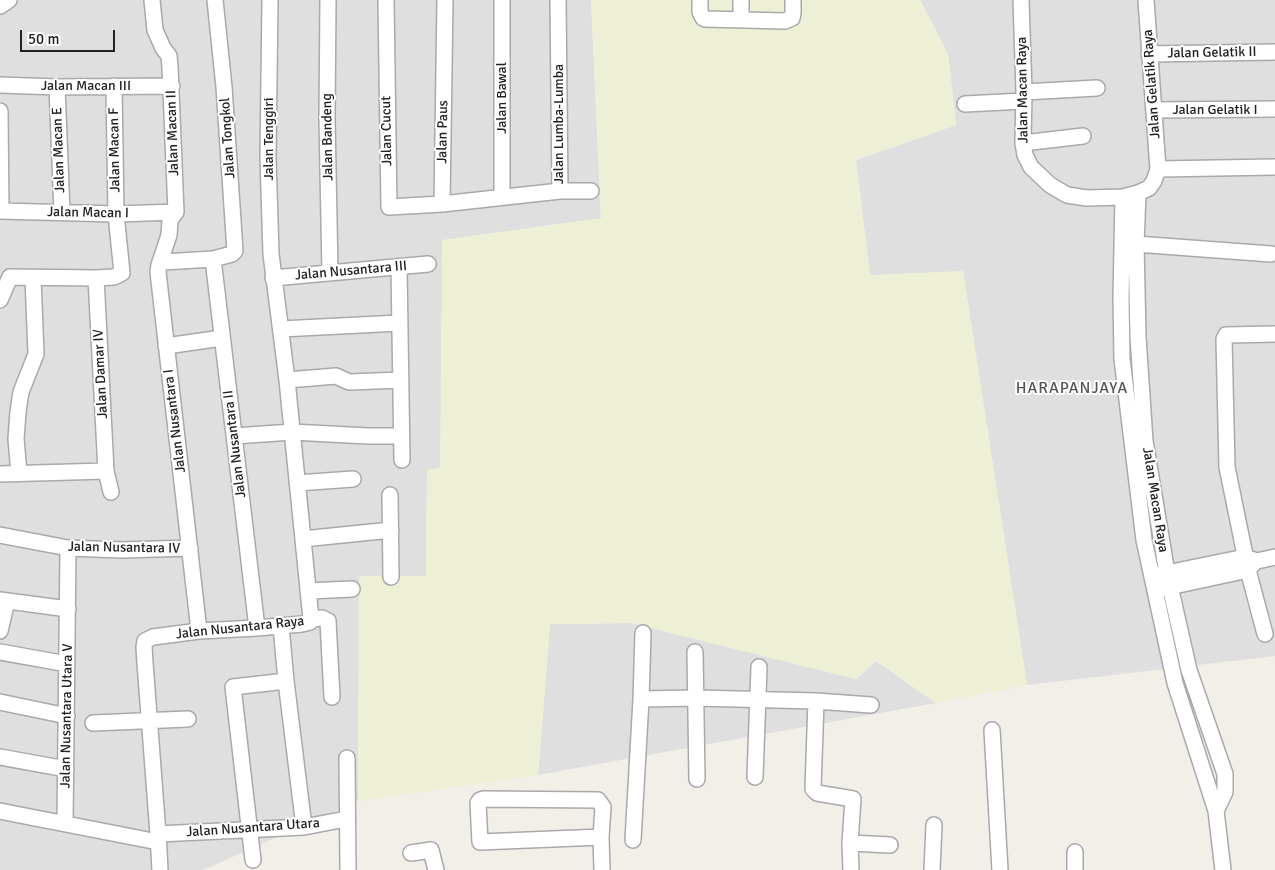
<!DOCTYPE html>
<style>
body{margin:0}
#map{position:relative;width:1275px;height:870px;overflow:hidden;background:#f2efe9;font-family:Signika,sans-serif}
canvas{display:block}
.scale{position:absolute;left:20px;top:30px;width:95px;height:22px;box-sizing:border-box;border:2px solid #222;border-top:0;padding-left:6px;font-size:15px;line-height:18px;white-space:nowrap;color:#222;-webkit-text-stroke:4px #fff;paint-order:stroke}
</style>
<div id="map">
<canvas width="1275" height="870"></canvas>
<div class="scale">50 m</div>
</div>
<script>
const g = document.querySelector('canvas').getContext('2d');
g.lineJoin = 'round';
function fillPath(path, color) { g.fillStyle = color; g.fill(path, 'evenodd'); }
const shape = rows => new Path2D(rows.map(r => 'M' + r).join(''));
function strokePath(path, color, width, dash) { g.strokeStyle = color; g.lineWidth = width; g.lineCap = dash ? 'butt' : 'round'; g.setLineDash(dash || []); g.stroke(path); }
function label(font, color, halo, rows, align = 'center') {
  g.font = font + ' Signika,sans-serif'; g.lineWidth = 4; g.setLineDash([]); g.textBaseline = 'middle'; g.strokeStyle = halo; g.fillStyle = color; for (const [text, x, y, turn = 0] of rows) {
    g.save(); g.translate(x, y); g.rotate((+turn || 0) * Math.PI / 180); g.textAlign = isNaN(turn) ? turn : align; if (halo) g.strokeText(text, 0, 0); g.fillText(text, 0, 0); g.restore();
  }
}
fillPath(shape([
 [0,0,591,0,601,218,440,468,427,470,426,576,359,577,358,801,203,870,0,870],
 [920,0,1275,0,1275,656,1027,685,963,272,870,276,856,160,956,125,948,54],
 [631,623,856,679,876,661,936,703,538,775,550,624]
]), '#e0dfdf');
fillPath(shape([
 [591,0,920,0,948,54,956,125,856,160,870,275,963,271,1027,685,936,703,876,661,856,679,631,623,550,624,538,775,358,801,359,576,426,576,427,470,440,468,442,240,601,218]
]), '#eef0d5');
const minor = shape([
 [152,0,155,30,163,48,169,56,170,67,176,212,170,220,169,235,159,265],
 [270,0,268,158,271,254,287,380,311,619],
 [328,0,327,119,330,273],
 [386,0,389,207,442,204,560,191,591,191],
 [502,0,502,196],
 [558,0,560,191],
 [700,0,700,12,703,18,705,19,785,21,792,18,793,13,793,0],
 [741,0,741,20],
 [1021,0,1024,92,1023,143,1025,155,1031,167,1050,185,1067,195,1087,198,1123,197,1138,193,1149,188,1154,181,1158,169,1275,167],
 [1146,0,1158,169],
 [0,6,9,0],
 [1149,54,1275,52],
 [0,85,57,87,172,86],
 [57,87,62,212],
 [1024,92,1097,88],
 [965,104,1024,101],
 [1154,110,1275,109],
 [0,111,1,211],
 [1023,143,1083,136],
 [1138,193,1136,244,1138,337,1145,441,1167,573,1189,670,1225,774,1225,792,1216,811],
 [1123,197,1121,298,1122,359,1144,540,1175,683,1216,811,1223,870],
 [442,204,445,0],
 [0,211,116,214,176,212],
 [1136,244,1271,254],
 [213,259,257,628],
 [399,267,402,460],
 [96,278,106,471,111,492],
 [273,278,428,264],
 [0,300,10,277,96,278,114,277,122,273,116,214,114,86],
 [281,329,399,323],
 [166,346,222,338],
 [287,380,336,376,349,382,401,380],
 [235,436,292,432,368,436,401,436],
 [19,473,16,439,18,412,21,392,36,354,33,278],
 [0,474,106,471],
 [297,483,353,479],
 [390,495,391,577],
 [0,535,68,548,122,550,190,548],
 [303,539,391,530],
 [1157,575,1245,557,1257,561,1275,557],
 [1160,589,1248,570,1254,563],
 [308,591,352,589],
 [0,600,68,609],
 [311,619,322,618,328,621,332,697],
 [0,631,7,601],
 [199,631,158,272,159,265,163,262,213,259,232,254,235,251,224,87,215,0],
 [1265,634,1248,570,1227,467,1224,339,1226,335,1275,334],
 [0,652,67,664],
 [695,652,697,779],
 [286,681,304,827],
 [641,699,696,698,816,701,871,705],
 [816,701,813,789,817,793,853,799,850,843,851,870],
 [0,702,67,716],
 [93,723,188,719],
 [992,730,1000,870],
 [0,757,66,769],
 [347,758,348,870],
 [755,777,759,667],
 [0,811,158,842],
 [65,823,68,548],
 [158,834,304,827,346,819],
 [601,837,480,842,478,803,480,800,483,799,598,800,603,807,601,837,602,870],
 [633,840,641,699,643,633],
 [850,843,890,845],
 [1075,852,1075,870],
 [411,853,431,850,436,870],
 [253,860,233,687,286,681,281,626],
 [160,870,158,834,145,663,144,647,145,641,153,637,199,631,257,628,302,624,310,622,311,619],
 [932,870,934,825]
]);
strokePath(minor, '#a9a9a9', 18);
strokePath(minor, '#fff', 15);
label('14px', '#222', '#fff', [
 ["Jalan Gelatik II",1212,53,-1],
 ["Jalan Gelatik Raya",1152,84,-94],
 ["Jalan Macan III",86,86],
 ["Jalan Macan Raya",1023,90,-91],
 ["Jalan Bawal",502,98,-90],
 ["Jalan Gelatik I",1215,110],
 ["Jalan Lumba-Lumba",559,124,-90],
 ["Jalan Cucut",387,131,-91],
 ["Jalan Paus",443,132,-89],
 ["Jalan Macan II",173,133,-92],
 ["Jalan Bandeng",328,137,-91],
 ["Jalan Tongkol",228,138,-94],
 ["Jalan Tenggiri",269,139,-90],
 ["Jalan Macan E",59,150,-92],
 ["Jalan Macan F",115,150,-91],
 ["Jalan Macan I",88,213,1],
 ["Jalan Nusantara III",351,271,-5],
 ["Jalan Damar IV",101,374,-93],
 ["Jalan Nusantara I",175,421,-97],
 ["Jalan Nusantara II",235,444,-97],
 ["Jalan Macan Raya",1155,500,81],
 ["Jalan Nusantara IV",124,548,1],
 ["Jalan Nusantara Raya",240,628,-6],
 ["Jalan Nusantara Utara V",67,716,-89],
 ["Jalan Nusantara Utara",253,828,-4]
]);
g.letterSpacing = '1px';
label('16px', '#555', '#fff', [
 ["HARAPANJAYA",1072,389]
]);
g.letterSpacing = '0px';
</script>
